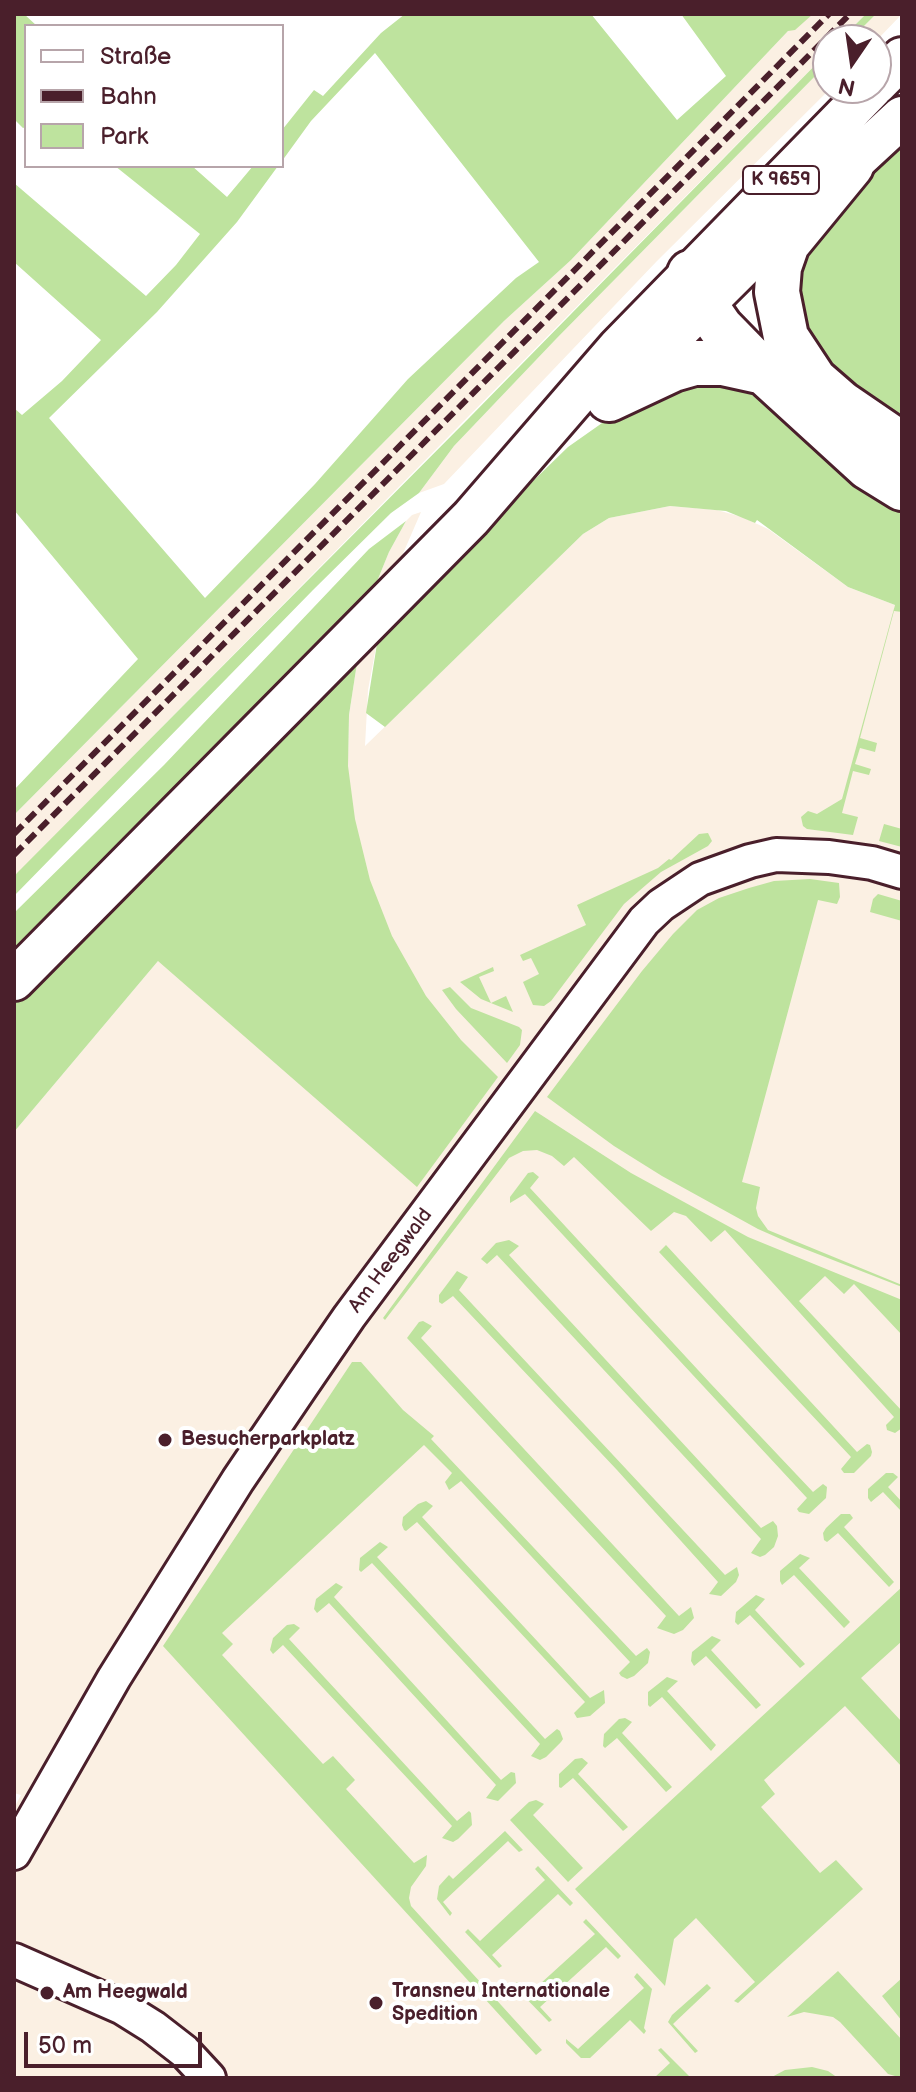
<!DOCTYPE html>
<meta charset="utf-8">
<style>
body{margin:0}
#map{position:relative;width:916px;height:2092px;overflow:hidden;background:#fff;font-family:"Balsamiq Sans",sans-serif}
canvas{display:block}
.frame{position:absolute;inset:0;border:16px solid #4a1f2b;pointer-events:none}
.legend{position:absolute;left:24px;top:24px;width:260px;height:144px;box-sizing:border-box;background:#fff;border:2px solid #b7a5aa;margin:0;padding:10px 14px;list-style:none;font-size:24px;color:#4a1f2b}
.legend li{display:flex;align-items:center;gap:16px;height:40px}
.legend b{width:40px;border:2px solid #b7a5aa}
.north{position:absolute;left:812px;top:24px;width:80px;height:80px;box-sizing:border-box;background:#fff;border:2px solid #b7a5aa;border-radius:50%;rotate:193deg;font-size:22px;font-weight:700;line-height:32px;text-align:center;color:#4a1f2b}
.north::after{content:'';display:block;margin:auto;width:28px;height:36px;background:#4a1f2b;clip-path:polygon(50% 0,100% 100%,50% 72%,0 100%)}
.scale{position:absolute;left:24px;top:2032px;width:178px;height:36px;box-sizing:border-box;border:4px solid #4a1f2b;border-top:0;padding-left:10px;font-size:24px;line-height:28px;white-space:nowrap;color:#4a1f2b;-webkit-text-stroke:6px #fff;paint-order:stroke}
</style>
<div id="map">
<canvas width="916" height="2092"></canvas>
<div class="frame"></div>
<ul class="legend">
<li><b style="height:10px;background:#fff"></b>Straße</li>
<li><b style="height:10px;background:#4a1f2b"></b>Bahn</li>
<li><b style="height:22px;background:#bee39e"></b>Park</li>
</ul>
<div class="north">N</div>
<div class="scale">50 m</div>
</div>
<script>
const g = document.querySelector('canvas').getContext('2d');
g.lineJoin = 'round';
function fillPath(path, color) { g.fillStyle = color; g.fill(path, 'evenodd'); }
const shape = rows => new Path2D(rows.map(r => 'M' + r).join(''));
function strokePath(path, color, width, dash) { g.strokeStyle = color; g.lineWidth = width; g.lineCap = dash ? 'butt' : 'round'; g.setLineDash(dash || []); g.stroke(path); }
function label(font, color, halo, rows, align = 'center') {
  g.font = font + ' "Balsamiq Sans",sans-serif'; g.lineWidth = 8; g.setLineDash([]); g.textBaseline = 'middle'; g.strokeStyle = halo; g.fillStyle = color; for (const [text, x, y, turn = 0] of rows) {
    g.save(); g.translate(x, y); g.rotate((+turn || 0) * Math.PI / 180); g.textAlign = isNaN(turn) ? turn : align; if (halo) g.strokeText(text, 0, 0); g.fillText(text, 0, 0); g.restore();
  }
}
fillPath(shape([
 [813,14,866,14,840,40,828,40,828,52,14,877,14,815,504,321,571,260,788,31],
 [876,14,902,14,876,41,850,40],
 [828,63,828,88,831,88,657,261,444,484,419,493,454,446,557,338],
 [670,506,717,510,742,517,768,529,848,587,895,605,894,610,902,612,902,2078,14,2078,14,1808,21,1795,14,1793,14,1132,158,961,348,757,349,715,359,650,379,631,368,690,365,746,583,534,609,518],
 [421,512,395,572,367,606,389,552,406,521,412,515]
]), '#fbf0e3');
fillPath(shape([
 [14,14,24,14,37,26,26,26,26,127,23,128,14,119],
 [405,14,591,14,677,120,726,76,681,14,813,14,795,30,788,31,571,260,504,321,16,813,14,790,138,659,14,510,14,408,22,415,62,381,101,340,14,262,14,183,146,296,176,265,200,234,115,166,192,166,227,197,253,166,278,166,237,222,157,312,49,418,205,598,315,484,408,379,516,278,539,262,375,53,311,121,282,161,282,130,314,90,323,96,381,33],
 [866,14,876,14,850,40,840,40],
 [828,52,828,63,557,338,454,446,419,493,391,513,313,590,14,896,14,877,17,873,469,418],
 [902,141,902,427,882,415,801,337,795,251],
 [689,376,766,395,894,499,892,508,902,511,902,612,894,611,860,738,877,743,875,752,860,748,855,764,871,769,869,775,853,771,842,813,858,817,853,835,807,829,803,826,801,817,808,811,817,814,842,799,895,605,848,587,757,520,755,523,726,511,670,506,609,518,583,534,385,727,366,713,379,631,568,447,649,390],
 [406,521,389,552,367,606,14,964,14,913,164,765,369,549],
 [359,650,349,715,348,766,355,819,370,880,392,936,426,996,461,1040,498,1077,417,1187,158,961,14,1132,14,997],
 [884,824,902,829,902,847,879,841],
 [708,833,712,841,708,846,661,872,624,904,551,1001,544,1006,533,1005,523,982,539,974,531,958,523,961,520,955,586,925,577,905,658,868,669,859,671,860,699,834],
 [810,879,839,883,840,897,837,904,818,900,742,1182,760,1187,756,1208,758,1216,768,1230,902,1285,902,1287,792,1244,758,1229,662,1176,614,1146,547,1097,642,971,673,934,697,910,719,898,749,888,774,881],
 [878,894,902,901,902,921,870,912,873,899],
 [493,967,494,971,479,977,491,1003,506,996,513,1012,481,999,460,982],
 [450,987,471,1008,519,1027,522,1030,520,1045,507,1063,456,1009,442,990],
 [535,1111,631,1173,748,1237,902,1300,902,1335,854,1284,844,1294,825,1276,799,1301,902,1411,902,1428,895,1433,887,1430,886,1425,894,1417,725,1230,711,1242,686,1216,674,1212,651,1231,574,1157,564,1166,552,1156,537,1150,523,1151,509,1158,385,1320,383,1318],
 [533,1172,539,1177,530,1188,710,1383,813,1492,823,1484,827,1487,826,1498,809,1514,799,1512,797,1509,807,1498,525,1194,510,1203,510,1197,528,1173],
 [509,1240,519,1246,509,1255,761,1528,773,1521,777,1526,778,1536,774,1547,765,1555,760,1557,751,1553,761,1539,497,1255,487,1264,481,1259,496,1243],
 [666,1245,857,1452,867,1444,870,1445,872,1452,871,1456,854,1473,844,1473,841,1469,851,1457,659,1252],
 [457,1271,468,1277,459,1290,725,1575,737,1567,739,1575,736,1582,721,1596,709,1594,718,1582,617,1470,453,1296,442,1304,439,1302,439,1295],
 [423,1321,432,1326,421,1338,679,1616,691,1607,694,1618,683,1630,674,1634,657,1628,666,1616,407,1338,419,1322],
 [352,1362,361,1362,403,1410,434,1436,431,1439,636,1656,647,1648,650,1652,648,1663,634,1676,627,1679,621,1676,619,1673,630,1662,461,1481,449,1490,445,1482,452,1473,424,1445,222,1633,233,1644,222,1655,323,1764,333,1756,355,1780,346,1789,414,1863,427,1855,426,1866,411,1887,409,1898,411,1906,542,2050,536,2055,163,1646],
 [886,1473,893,1473,898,1477,888,1487,902,1502,902,1512,883,1492,871,1502,868,1498,868,1489],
 [426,1501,433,1506,422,1517,590,1698,604,1690,605,1703,590,1716,577,1718,574,1713,585,1702,417,1522,406,1531,404,1530,402,1525,403,1517,418,1504],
 [841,1514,850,1514,853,1518,844,1527,894,1582,889,1587,838,1533,827,1542,824,1540,823,1533,826,1528],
 [380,1542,388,1547,377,1557,545,1739,557,1729,560,1731,563,1739,561,1742,546,1757,540,1760,531,1756,540,1744,372,1563,361,1572,359,1570,360,1558],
 [800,1554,810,1558,799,1568,850,1622,844,1628,794,1575,782,1585,780,1581,780,1571],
 [336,1583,343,1587,334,1597,501,1780,511,1772,515,1773,516,1783,498,1801,486,1798,496,1785,329,1603,317,1613,314,1609,316,1599],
 [902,1587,902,1641,861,1678,902,1722,902,1767,845,1706,764,1780,775,1794,761,1807,820,1873,836,1860,863,1889,738,2003,734,2001,755,1982,696,1918,674,1939,665,1986,575,1889],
 [756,1595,765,1599,755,1610,805,1664,800,1668,750,1615,738,1625,735,1622,736,1612],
 [294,1624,300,1628,289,1639,457,1821,469,1811,471,1813,472,1825,458,1839,453,1842,442,1838,452,1826,283,1645,273,1654,270,1650,273,1638,287,1625],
 [712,1636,721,1640,711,1650,761,1705,756,1709,706,1656,694,1666,691,1661,692,1652],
 [667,1677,678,1681,667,1691,716,1745,711,1751,662,1697,650,1707,648,1705,648,1692],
 [625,1718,632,1722,622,1733,672,1787,666,1792,617,1738,605,1748,603,1746,604,1734,619,1719],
 [582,1758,588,1763,578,1774,628,1827,623,1831,573,1778,561,1788,559,1787,559,1774,575,1759],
 [536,1800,544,1804,533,1815,583,1868,568,1882,510,1820,529,1802],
 [505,1831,523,1850,519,1852,508,1841,443,1902,452,1913,450,1916,437,1899,439,1886,449,1875,453,1879],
 [538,1866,573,1903,570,1906,558,1894,492,1955,502,1966,499,1968,465,1932,468,1929,480,1941,545,1880,535,1869],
 [586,1919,621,1956,618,1959,606,1947,540,2007,552,2020,549,2022,514,1986,517,1982,529,1994,595,1934,583,1922],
 [838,1971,902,2040,902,2078,888,2074,840,2022,833,2017,804,2012,787,2017],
 [637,1973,652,1989,644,2028,646,2031,644,2034,630,2020,590,2058,581,2058,566,2043,566,2039,578,2049,644,1988,634,1977],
 [902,1978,902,2021,882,1996],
 [707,1984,711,1988,673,2024,698,2051,695,2053,668,2022,672,2015],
 [661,2048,691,2078,654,2078,670,2063,658,2050],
 [812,2067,828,2071,838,2078,770,2078,785,2070]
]), '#bee39e');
const minor = shape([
 [14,1853,114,1678,238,1480,301,1387,349,1317,644,921,661,905,700,879,750,861,776,855,829,857,872,863,902,872],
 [14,1960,121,2007,153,2027,184,2051,209,2078]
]);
const major = shape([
 [876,84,902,58],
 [619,389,768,241,902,117],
 [14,980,471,518,618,348,872,88]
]);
const highway = shape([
 [690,273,705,305,721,328,764,372,868,467,902,488],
 [804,371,842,404,902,445],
 [813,378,786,337,777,292,779,267,787,244,851,166],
 [609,399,673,369,694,363,723,363,764,372]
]);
strokePath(minor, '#4a1f2b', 38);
strokePath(major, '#4a1f2b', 46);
strokePath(highway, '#4a1f2b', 50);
strokePath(minor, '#fff', 32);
strokePath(major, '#fff', 40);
strokePath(highway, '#fff', 44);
strokePath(shape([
 [14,834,829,14],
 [14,855,850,14]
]), '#4a1f2b', 6, [12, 6]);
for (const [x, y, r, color] of [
 [165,1440,8,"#4a1f2b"],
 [47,1993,8,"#4a1f2b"],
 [376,2003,8,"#4a1f2b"]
]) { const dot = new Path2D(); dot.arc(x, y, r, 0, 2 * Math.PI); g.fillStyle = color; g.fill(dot); strokePath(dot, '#fff', 3); }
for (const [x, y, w] of [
 [781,180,76]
]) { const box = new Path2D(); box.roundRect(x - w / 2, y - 14, w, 28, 6); g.fillStyle = '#fff'; g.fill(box); strokePath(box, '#4a1f2b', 2); }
label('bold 18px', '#4a1f2b', null, [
 ["K 9659",781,180]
]);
label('20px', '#4a1f2b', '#fff', [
 ["Am Heegwald",391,1261,-53]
]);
label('bold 20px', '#4a1f2b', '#fff', [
 ["Besucherparkplatz",181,1440],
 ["Transneu Internationale",392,1992],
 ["Spedition",392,2015],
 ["Am Heegwald",63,1993]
], 'left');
</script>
